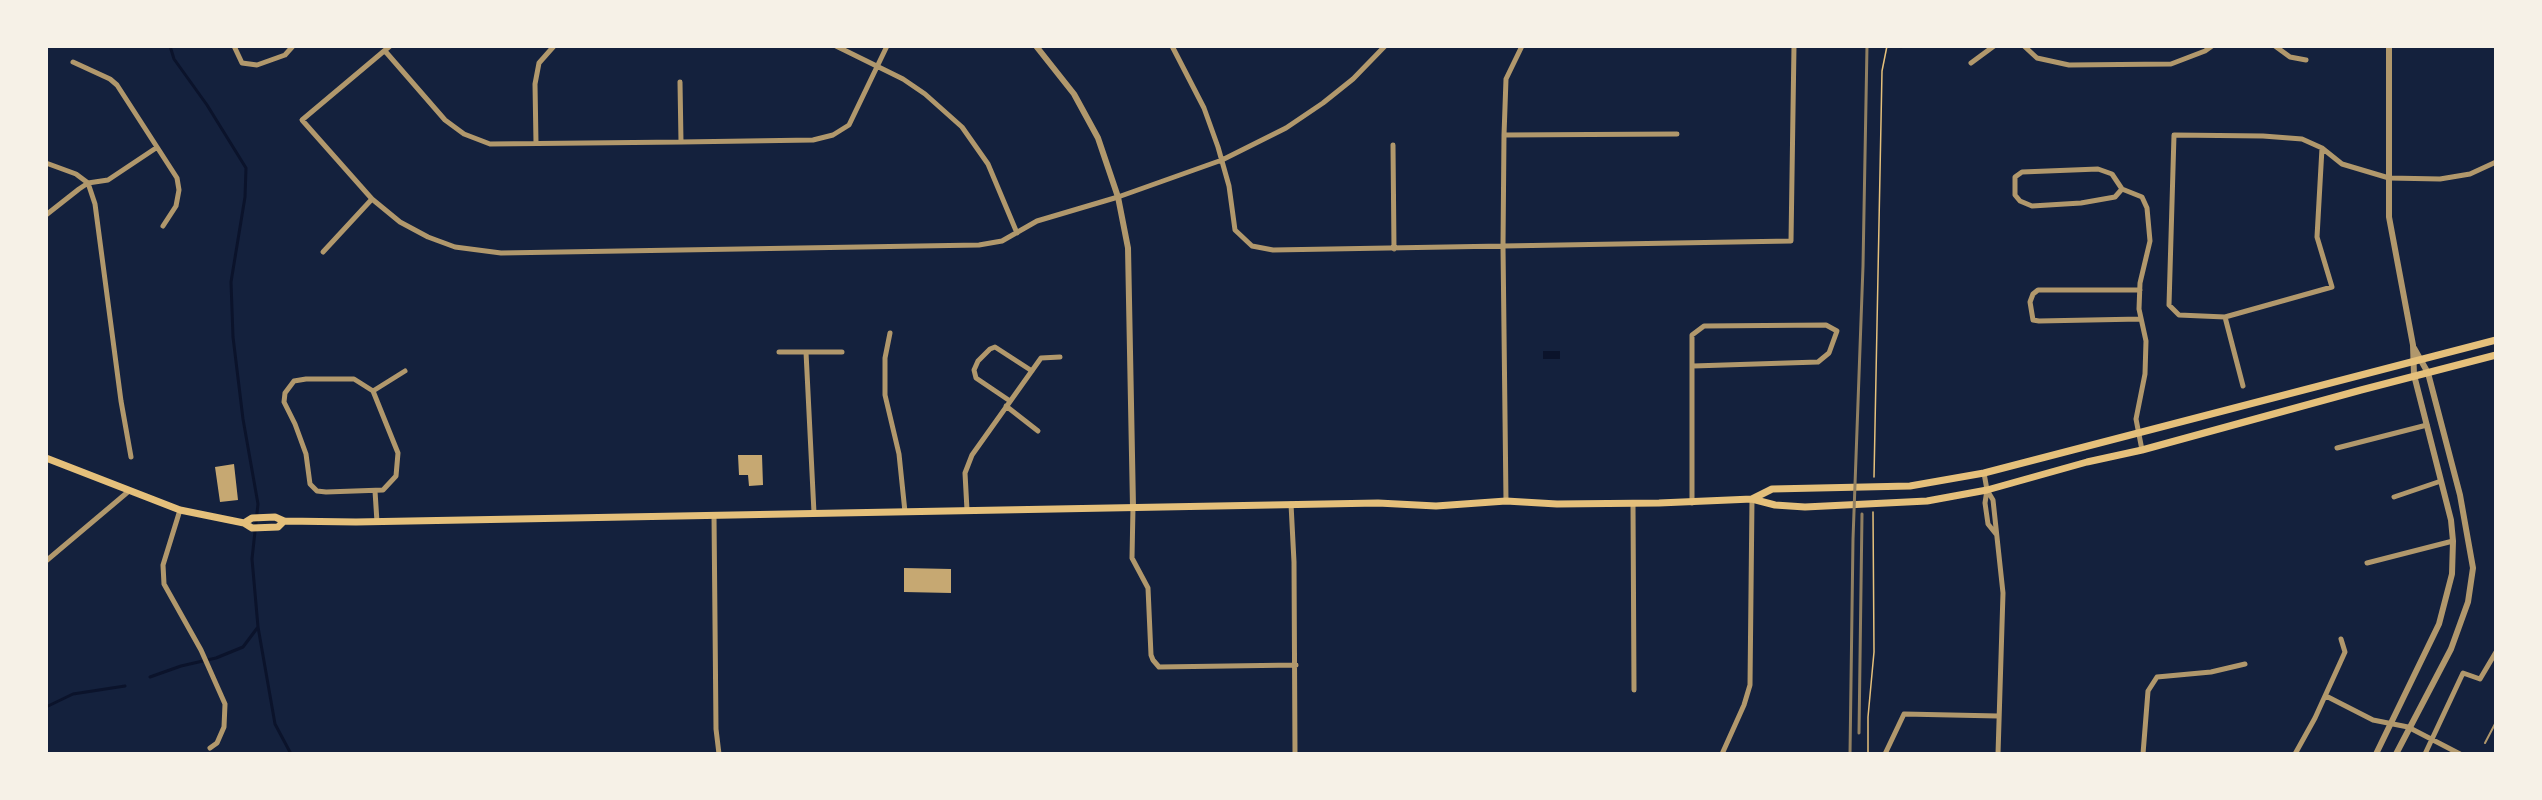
<!DOCTYPE html>
<style>
body{margin:0}
#map{position:relative;width:2542px;height:800px;overflow:hidden;background:#14213d;font-family:Montserrat,sans-serif}
canvas{display:block}
.frame{position:absolute;inset:0;border:48px solid #f6f1e7;pointer-events:none}
</style>
<div id="map">
<canvas width="2542" height="800"></canvas>
<div class="frame"></div>
</div>
<script>
const g = document.querySelector('canvas').getContext('2d');
g.lineJoin = 'round';
function fillPath(path, color) { g.fillStyle = color; g.fill(path, 'evenodd'); }
const shape = rows => new Path2D(rows.map(r => 'M' + r).join(''));
function strokePath(path, color, width, dash) { g.strokeStyle = color; g.lineWidth = width; g.lineCap = dash ? 'butt' : 'round'; g.setLineDash(dash || []); g.stroke(path); }
fillPath(shape([
 [1543,351,1560,351,1560,359,1543,359]
]), '#0b132b');
strokePath(shape([
 [170,46,174,59,207,105,246,168,245,197,231,282,233,337,243,419,258,504,252,559,258,627,275,724,291,754],
 [1901,47,1901,46],
 [150,677,181,666,216,658,243,647,258,627],
 [46,707,73,694,125,686]
]), '#0b132b', 3);
fillPath(shape([
 [738,455,762,455,763,485,749,486,748,475,739,475],
 [234,464,238,500,220,502,215,467],
 [904,568,951,569,951,593,904,592]
]), '#c6a872');
strokePath(shape([
 [1874,477,1882,71,1887,46],
 [1868,754,1868,717,1874,652,1873,512]
]), '#e5c07b', 1.5);
strokePath(shape([
 [2485,743,2496,722]
]), '#b1986c', 2);
strokePath(shape([
 [234,46,242,63,257,65,285,55,293,46],
 [390,46,302,120,372,199,400,222,428,237,455,247,501,253,979,245,1002,241,1037,221,1118,197,1222,160,1286,128,1323,103,1353,79,1385,46],
 [836,46,903,79,925,94,962,127,988,164,1017,233],
 [1172,46,1204,108,1218,147,1229,186,1235,230,1252,246,1273,250,1791,241,1794,46],
 [2024,46,2037,58,2069,65,2171,64,2205,51,2212,46],
 [2275,46,2290,57,2306,60],
 [385,51,445,120,464,134,490,144,681,142,813,140,833,135,849,125,887,46],
 [73,62,110,79,117,85,177,178,179,190,176,206,163,226],
 [1971,63,1994,46],
 [680,82,681,142],
 [1504,135,1677,134],
 [536,143,535,84,539,63,554,46],
 [1393,145,1394,249],
 [46,163,76,174,88,183,95,204,121,401,131,457],
 [2122,189,2115,197,2081,203,2032,206,2020,201,2015,195,2015,177,2022,172,2098,169,2112,174,2122,189,2142,197,2147,208,2150,241,2140,283,2139,309,2146,341,2145,374,2136,419,2142,450],
 [46,215,79,189,88,183,108,180,156,148],
 [323,252,372,199],
 [2140,290,2038,290,2033,294,2030,302,2033,320,2039,321,2141,319],
 [2225,317,2332,287,2317,237,2322,148],
 [890,333,885,358,885,395,899,454,905,512],
 [779,352,842,352],
 [806,352,814,513],
 [306,379,354,379,373,391,398,453,396,476,383,490,326,492,317,491,310,484,306,454,295,424,284,402,285,393,294,381,306,379],
 [2243,386,2225,317,2179,315,2169,305,2174,135,2263,136,2302,139,2322,148,2342,164,2389,178,2440,179,2470,174,2496,162],
 [373,391,405,371],
 [1010,401,976,378,974,370,978,361,990,349,995,347,1032,371],
 [1006,406,1038,431],
 [2337,448,2427,425],
 [1984,473,1987,490,1985,503,1988,524,1996,534],
 [1987,490,1993,500,2003,593,1998,754],
 [375,491,377,522],
 [2394,497,2441,481],
 [1506,501,1503,246,1504,135,1506,79,1522,46],
 [1633,503,1634,690],
 [1692,503,1692,335,1704,326,1826,325,1837,331,1829,353,1818,362,1693,366],
 [1291,504,1294,562,1295,754],
 [1133,507,1132,558,1148,588,1151,655,1153,660,1159,667,1296,665],
 [180,510,163,565,164,584,201,650,225,704,224,727,217,743,210,748],
 [967,510,965,473,972,455,1041,358,1060,357],
 [714,515,716,729,719,754],
 [46,561,129,491],
 [2367,563,2453,541],
 [2326,696,2373,720,2408,727,2460,754],
 [1722,754,1744,705,1750,685,1752,499],
 [1885,754,1904,714,1998,716],
 [2143,754,2148,691,2157,677,2211,672,2245,664],
 [2295,754,2315,718,2345,652,2341,639],
 [2425,754,2463,673,2480,679,2496,652]
]), '#b1986c', 5);
strokePath(shape([
 [1036,46,1074,94,1098,138,1118,197,1128,248,1133,507],
 [2376,754,2439,624,2452,574,2453,541,2451,520,2414,375,2413,345,2389,217,2389,46],
 [2396,754,2451,649,2468,602,2473,568,2460,495,2428,373,2414,348]
]), '#b1986c', 6);
strokePath(shape([
 [46,458,180,510,244,523,252,528,278,527,284,521],
 [1752,499,1772,489,1910,486,1984,473,2496,340],
 [244,523,252,518,275,517,284,521,356,522,1378,503,1436,506,1506,501,1557,504,1659,503,1752,499,1775,505,1805,507,1927,501,1987,490,2087,462,2142,450,2361,390,2496,355]
]), '#e5c07b', 7);
strokePath(shape([
 [1859,733,1862,514],
 [1850,754,1853,539,1863,266,1867,46]
]), '#918062', 3);
</script>
